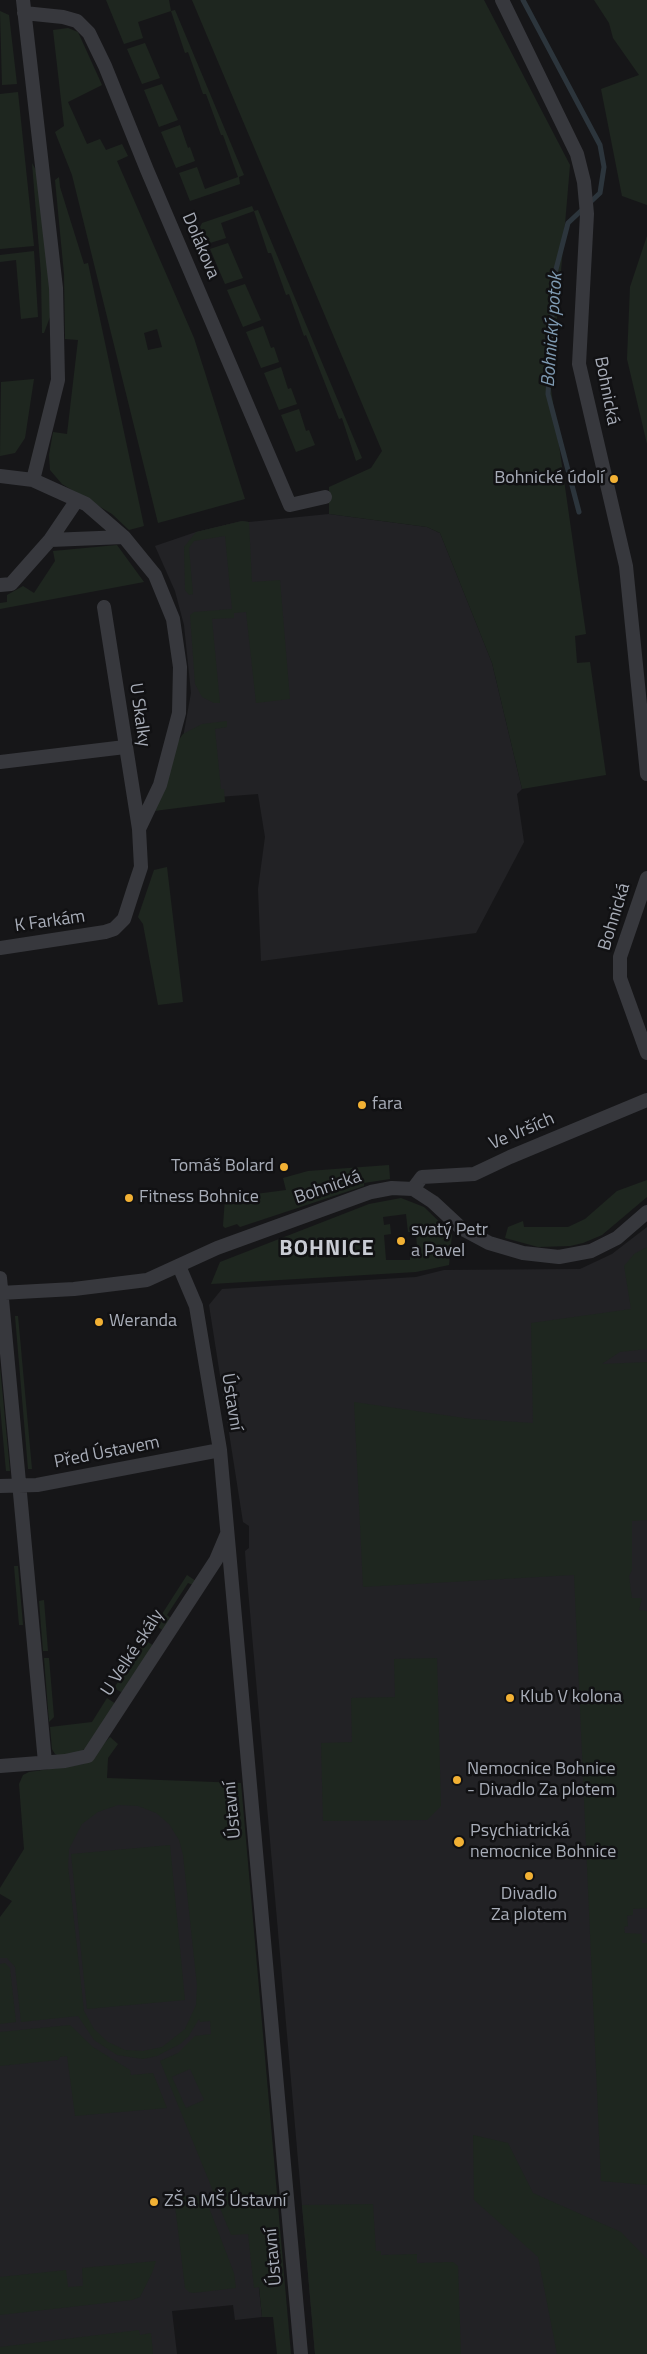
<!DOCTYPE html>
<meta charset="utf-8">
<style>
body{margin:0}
canvas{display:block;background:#161618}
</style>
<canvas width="647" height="2354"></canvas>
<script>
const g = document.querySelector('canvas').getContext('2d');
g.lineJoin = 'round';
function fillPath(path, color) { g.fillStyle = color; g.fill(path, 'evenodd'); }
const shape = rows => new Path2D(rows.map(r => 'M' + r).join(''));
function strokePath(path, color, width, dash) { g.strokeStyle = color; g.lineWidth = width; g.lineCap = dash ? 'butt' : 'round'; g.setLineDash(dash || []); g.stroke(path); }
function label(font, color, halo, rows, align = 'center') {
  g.font = font + ' "Titillium Web",sans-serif'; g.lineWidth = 5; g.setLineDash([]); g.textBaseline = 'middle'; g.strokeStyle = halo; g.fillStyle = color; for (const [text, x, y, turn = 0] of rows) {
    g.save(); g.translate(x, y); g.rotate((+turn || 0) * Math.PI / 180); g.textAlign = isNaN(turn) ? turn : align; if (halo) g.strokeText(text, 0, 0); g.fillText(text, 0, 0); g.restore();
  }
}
fillPath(shape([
 [329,514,427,527,440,533,492,663,522,789,517,794,524,842,476,933,261,961,258,889,265,837,258,794,205,798,182,743,191,693,184,625,175,591,155,546,196,532,242,521,249,522],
 [647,1227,647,2354,315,2354,246,1566,245,1551,249,1548,249,1526,243,1522,209,1305,222,1289,416,1277,444,1270,580,1269,612,1254],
 [206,1783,262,2317,235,2320,233,2305,172,2311,177,2354,0,2354,0,1943,45,1792]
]), '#222225');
fillPath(shape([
 [106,0,169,0,171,11,175,10,244,175,239,177,240,184,190,201,179,173,197,167,205,189,238,177,223,135,221,135,206,94,203,94,188,52,185,53,171,11,138,22,143,38,124,44],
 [192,0,484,0,570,165,551,389,586,634,575,636,577,663,590,662,606,775,522,789,492,663,440,533,427,527,329,514,329,487,371,468,382,451],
 [594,0,647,0,647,205,622,196,601,89,639,75,613,38,609,23],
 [0,11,9,15,17,84,2,85],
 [68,28,78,32,102,85,68,102,87,144,100,139,106,150,122,144,128,156,117,161,194,338,245,499,158,523,72,175,55,132,64,126,53,30],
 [157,329,162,347,148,350,144,333],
 [145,43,160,78,142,84,127,49],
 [162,84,178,120,159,127,144,90],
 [18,92,34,246,0,249,0,94],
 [180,125,188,148,190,147,195,161,176,168,161,132],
 [32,163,39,176,51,307,50,317,44,333,42,333,41,274],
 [59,177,60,187,84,264,88,263,144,526,129,530,112,514,62,484,50,470,49,455,53,432,67,434,78,340,65,339,64,274,55,180],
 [252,206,254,211,258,210,362,458,356,461,342,418,339,419,306,335,304,336,289,294,286,295,271,253,268,253,254,211,221,223,226,238,207,244,200,227,202,223],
 [647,236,647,444,627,359,630,287],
 [228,243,243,278,225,284,210,249],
 [34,251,38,317,21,319,16,260,0,262,0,255],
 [245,284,261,320,243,327,227,290],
 [263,326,271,348,274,347,279,362,261,368,246,332],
 [281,367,288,389,291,388,297,404,279,410,264,373],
 [34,379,25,438,15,453,0,456,1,382],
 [299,409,306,431,309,430,315,445,296,452,281,415],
 [242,521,249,522,252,582,280,580,290,699,256,703,246,612,234,613,234,618,212,619,220,703,214,703,202,697,195,684,190,615,194,612,232,609,225,536,194,541,189,548,193,594,189,595,185,590,184,547,196,532],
 [117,545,144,582,0,609,0,603,7,602,7,595,23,586,34,593,55,561,53,551],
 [227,721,227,727,215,729,221,789,224,789,225,802,154,811,178,741,183,734,202,724],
 [167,867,183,1002,158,1005,143,924,138,917,154,870],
 [389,1165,390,1179,364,1183,364,1186,240,1227,237,1224,225,1228,223,1226,225,1198,286,1190,283,1178,308,1171],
 [647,1180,647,1197,602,1235,583,1243,570,1246,538,1247,505,1238,508,1227,523,1221,524,1227,568,1227,585,1219,617,1191],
 [401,1198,424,1207,452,1234,449,1265,416,1272,211,1284,220,1262,369,1204],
 [406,1214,408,1232,416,1232,417,1248,410,1249,410,1260,386,1260,384,1235,391,1234,390,1224,384,1225,383,1217],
 [647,1247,647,1349,620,1352,602,1364,647,1362,647,1520,632,1521,632,1570,629,1576,632,1598,642,1598,639,1610,647,1611,647,1908,633,1909,633,1915,627,1916,628,1926,624,1927,625,1933,642,1934,642,1943,647,1943,647,2185,601,2181,574,1575,363,1587,354,1402,471,1419,533,1423,531,1323,631,1309,624,1266,634,1254],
 [15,1316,18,1316,32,1469,28,1469],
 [0,1367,10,1471,6,1471,0,1406],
 [14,1566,18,1566,23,1625,19,1625],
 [187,1575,196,1581,193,1585,188,1583,167,1615,172,1619,164,1631,155,1625],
 [44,1600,48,1651,43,1651,39,1601],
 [145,1640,154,1646,123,1693,114,1688],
 [44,1658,49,1658,54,1717,49,1722],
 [437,1658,441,1806,427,1820,323,1821,321,1743,352,1742,351,1698,395,1697,394,1659],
 [107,1698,116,1704,86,1748,76,1755,59,1756,55,1754,52,1749,50,1727,92,1722],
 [110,1737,118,1744,108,1758,107,1778,241,1783,291,2354,277,2354,273,2317,262,2317,259,2287,254,2288,248,2234,231,2235,160,2061,178,2053,195,2036,211,2034,210,2021,200,2022,199,2019,188,2037,180,2044,157,2056,143,2059,117,2055,94,2040,78,2016,21,2022,15,1967,7,1958,0,1958,0,1917,12,1901,0,1894,0,1888,24,1849,19,1784,23,1775,29,1772,84,1764],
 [118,1805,138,1806,156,1813,169,1824,179,1840,183,1855,197,1986,196,2005,185,2029,162,2047,143,2051,125,2050,108,2042,94,2029,84,2011,68,1866,69,1849,82,1824,98,1812],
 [190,2069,204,2100,186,2108,172,2077],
 [170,1845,185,2000,87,2009,71,1854],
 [5,1963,10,1968,16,2022,0,2024,0,1964],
 [70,2025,93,2047,130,2070,131,2075,153,2073,167,2108,75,2116,67,2056,60,2057,58,2060,0,2066,0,2032],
 [473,2135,508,2143,533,2193,621,2232,647,2259,647,2354,557,2354,538,2257,474,2200],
 [196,2195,202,2197,208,2205,234,2273,236,2288,193,2293,189,2292,185,2288,174,2197],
 [373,2204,376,2251,381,2251,381,2255,417,2254,417,2263,453,2262,458,2266,461,2354,315,2354,302,2205],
 [156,2261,152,2273,140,2297,132,2300,0,2315,0,2277,66,2270,68,2287,83,2286,82,2268],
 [139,2330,140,2335,151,2333,153,2354,0,2354,0,2347]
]), '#1e261f');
strokePath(shape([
 [523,0,600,145,604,167,600,193,568,223,554,277,548,394,579,512]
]), '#2c353c', 5);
strokePath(shape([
 [23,0,56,288,58,380,33,480],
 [502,0,577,154,584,182,587,214,579,364,626,566,647,774],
 [24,13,63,17,77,21,89,33,105,66,147,170,290,505,325,497],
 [0,476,33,480,86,504,124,537,155,575,173,619,180,667,179,713,160,785,139,829],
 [50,540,77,500],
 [0,585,11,584,50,540,124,537],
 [0,762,125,747],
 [647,878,620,957,620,978,647,1053],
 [0,948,105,932,114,929,124,919,134,888,141,867,139,829,104,607],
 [413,1189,422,1177,474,1174,510,1157,647,1100],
 [179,1266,196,1306,220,1450,301,2354],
 [0,1278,45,1762],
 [0,1293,74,1289,147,1280,217,1248,371,1192,392,1188,413,1189,433,1202,461,1228,489,1243,523,1253,559,1257,591,1251,617,1238,647,1212],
 [0,1486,37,1485,220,1450],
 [0,1766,65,1761,88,1756,216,1560,227,1534]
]), '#37383d', 14);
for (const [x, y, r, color] of [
 [614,479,5,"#f2b134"],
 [362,1105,5,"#f2b134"],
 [284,1167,5,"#f2b134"],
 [129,1198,5,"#f2b134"],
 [401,1241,5,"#f2b134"],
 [99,1322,5,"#f2b134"],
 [510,1698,5,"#f2b134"],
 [457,1780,5,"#f2b134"],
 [459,1842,6,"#f2b134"],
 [529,1876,5,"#f2b134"],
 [154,2202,5,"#f2b134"]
]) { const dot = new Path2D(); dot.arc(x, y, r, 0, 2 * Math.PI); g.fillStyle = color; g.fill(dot); strokePath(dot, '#111113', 2); }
label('18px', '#a8adb8', '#111113', [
 ["Dolákova",200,246,67],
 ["Bohnická",606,391,79],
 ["U Skalky",139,715,82],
 ["Bohnická",615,917,-73],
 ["K Farkám",50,922,-8],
 ["Ve Vrších",522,1132,-23],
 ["Bohnická",328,1188,-19],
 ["Ústavní",231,1402,81],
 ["Před Ústavem",107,1453,-11],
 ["U Velké skály",133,1653,-57],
 ["Ústavní",233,1810,-95],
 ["Ústavní",274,2257,-95]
]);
label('18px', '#a8adb8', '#111113', [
 ["Bohnické údolí",604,479,"right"],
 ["fara",372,1105],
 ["Tomáš Bolard",274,1167,"right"],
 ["Fitness Bohnice",139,1198],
 ["svatý Petr",411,1231],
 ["a Pavel",411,1252],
 ["Weranda",109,1322],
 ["Klub V kolona",520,1698],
 ["Nemocnice Bohnice",467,1770],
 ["- Divadlo Za plotem",467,1791],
 ["Psychiatrická",470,1832],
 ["nemocnice Bohnice",470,1853],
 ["Divadlo",529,1895,"center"],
 ["Za plotem",529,1916,"center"],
 ["ZŠ a MŠ Ústavní",164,2202]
], 'left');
label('italic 19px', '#7f9bb3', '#111113', [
 ["Bohnický potok",553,330,-86]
]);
g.letterSpacing = '1px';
label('bold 22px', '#c9ccd4', '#111113', [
 ["BOHNICE",327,1250]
]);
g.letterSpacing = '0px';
</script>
